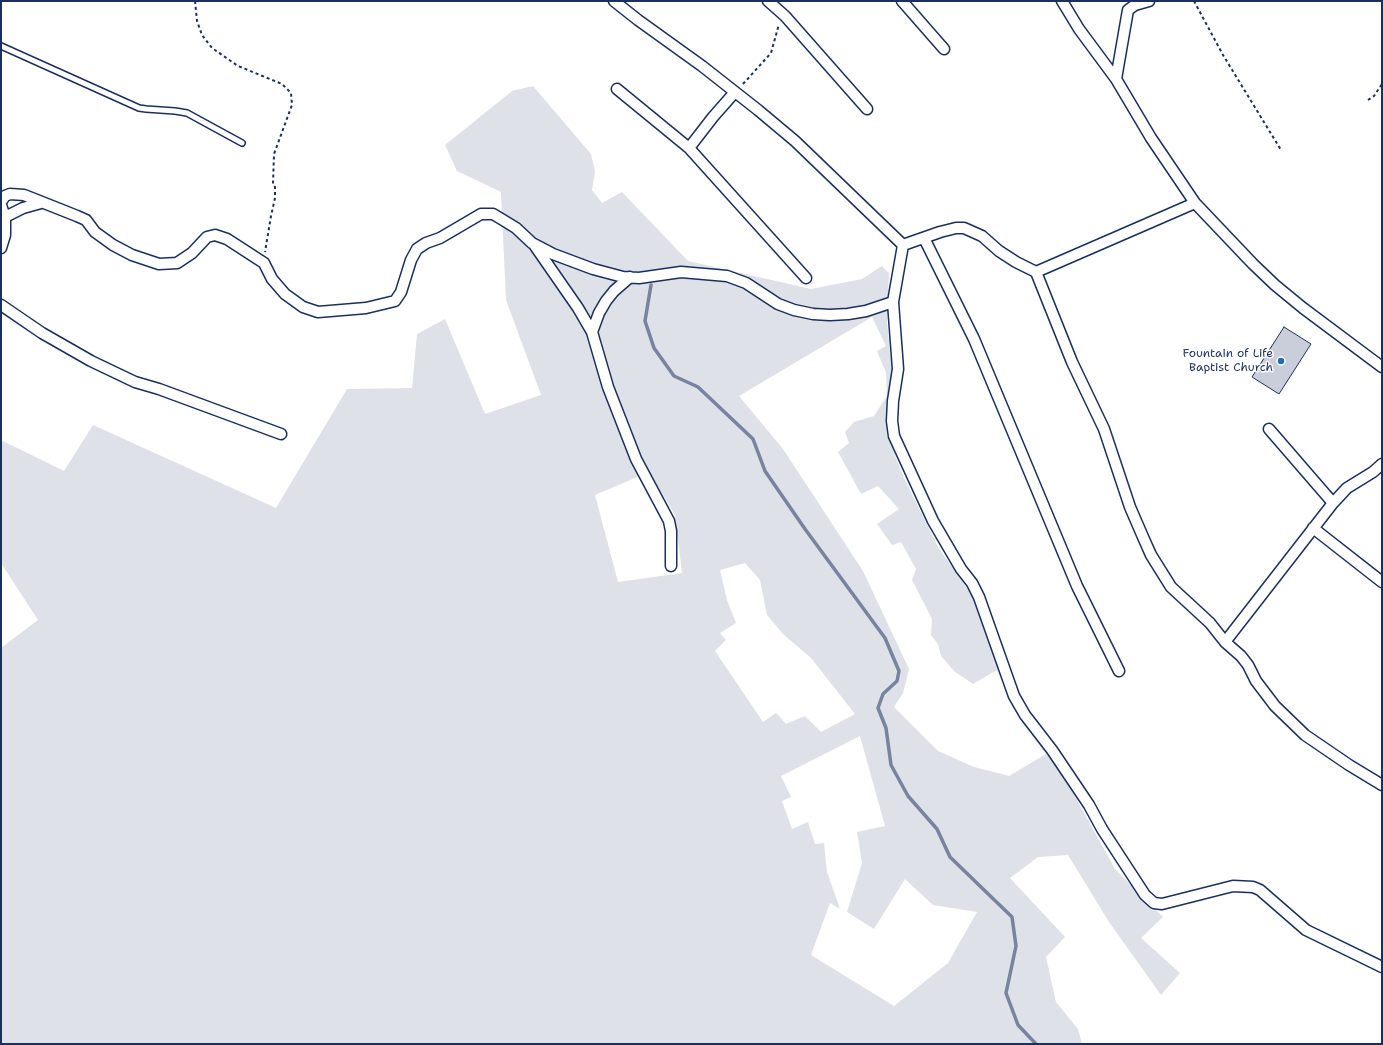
<!DOCTYPE html>
<style>
body{margin:0}
#map{position:relative;width:1383px;height:1045px;overflow:hidden;background:#fff;font-family:"Shantell Sans",sans-serif}
canvas{display:block}
.frame{position:absolute;inset:0;border:2px solid #1b2f5e;pointer-events:none}
</style>
<div id="map">
<canvas width="1383" height="1045"></canvas>
<div class="frame"></div>
</div>
<script>
const g = document.querySelector('canvas').getContext('2d');
g.lineJoin = 'round';
function fillPath(path, color) { g.fillStyle = color; g.fill(path, 'evenodd'); }
const shape = rows => new Path2D(rows.map(r => 'M' + r).join(''));
function strokePath(path, color, width, dash) { g.strokeStyle = color; g.lineWidth = width; g.lineCap = dash ? 'butt' : 'round'; g.setLineDash(dash || []); g.stroke(path); }
function label(font, color, halo, rows, align = 'center') {
  g.font = font + ' "Shantell Sans",sans-serif'; g.lineWidth = 3; g.setLineDash([]); g.textBaseline = 'middle'; g.strokeStyle = halo; g.fillStyle = color; for (const [text, x, y, turn = 0] of rows) {
    g.save(); g.translate(x, y); g.rotate((+turn || 0) * Math.PI / 180); g.textAlign = isNaN(turn) ? turn : align; if (halo) g.strokeText(text, 0, 0); g.fillText(text, 0, 0); g.restore();
  }
}
fillPath(shape([
 [533,86,591,154,595,172,592,190,602,203,622,192,688,261,811,289,862,279,882,266,889,273,887,322,892,371,887,411,887,435,904,478,938,547,974,598,997,660,1055,760,1115,869,1163,917,1141,938,1180,973,1161,995,1109,922,1068,855,1038,857,1010,878,1065,937,1046,957,1056,1002,1078,1029,1082,1044,1,1044,1,648,38,620,1,563,1,445,3,441,64,471,93,425,276,508,347,389,412,388,417,334,445,319,485,414,541,395,506,300,501,192,457,171,445,145,512,91],
 [872,317,886,346,877,351,886,373,887,396,874,416,854,422,845,432,849,443,838,452,861,494,878,486,899,509,877,524,892,545,901,542,916,569,912,580,932,619,931,635,938,644,941,656,954,671,973,684,997,670,1022,722,1046,754,1009,776,974,767,938,751,894,707,903,693,909,669,863,571,783,449,739,396],
 [649,472,675,515,682,573,618,582,595,495],
 [745,563,760,580,767,615,783,634,811,658,855,714,821,732,805,716,786,724,776,713,763,722,715,651,726,640,720,633,736,623,727,600,720,570],
 [860,736,885,826,857,832,862,863,847,912,874,929,905,879,933,905,977,912,948,963,894,1006,811,955,830,903,840,909,827,872,824,843,815,844,808,822,792,829,782,801,791,797,781,776]
]), '#dee1e7');
strokePath(shape([
 [651,285,645,321,654,348,674,376,698,387,753,439,765,471,805,529,885,638,899,671,897,681,883,694,878,708,886,728,891,765,908,796,937,829,950,857,1012,917,1016,946,1006,993,1018,1025,1036,1044]
]), '#77839f', 3.5);
const building = shape([
 [1284,327,1311,344,1279,394,1252,377,1284,327]
]);
fillPath(building, '#caceda');
strokePath(building, '#1b2f5e', 1);
const service = shape([
 [1,46,139,108,146,109,175,111,187,113,242,143]
]);
const minor = shape([
 [614,1,638,20,702,66,758,110,795,141,903,245],
 [768,1,785,16,867,109],
 [902,1,944,49],
 [1062,1,1079,29,1116,79,1151,138,1195,203,1253,264,1275,285,1303,308,1382,367],
 [1116,79,1128,10,1135,5,1149,1],
 [617,89,689,148,806,278],
 [689,148,713,117,735,92],
 [1,202,5,196,10,194,24,195,77,216,86,220,95,232,113,245,132,255,159,264,177,263,192,253,207,237,215,235,227,239,264,263,272,279,285,294,303,307,318,312,366,308,395,301,401,292,411,260,417,249,426,243,440,238,481,214,493,214,503,220,516,228,532,243,553,254,593,269,623,277,639,278,681,272,727,276,746,283,778,304,794,310,813,314,830,315,848,314,866,311,893,302],
 [1195,203,1036,272,1016,262,999,251,982,236,964,228,956,228,940,232,903,245,893,302,898,369,893,401,892,421,894,436,933,521,961,569,972,583,979,597,1014,696,1025,715,1052,750,1089,805,1102,829,1145,895,1154,903,1162,904,1233,886,1253,887,1260,890,1306,930,1382,967],
 [1,205,5,217,5,235,1,248],
 [5,217,23,208,41,203],
 [924,238,974,339,1077,586,1119,671],
 [535,246,578,308,592,332,608,387,636,459,669,521,671,531,671,566],
 [1036,272,1072,362,1104,429,1130,507,1143,537,1151,555,1171,587,1210,623,1225,642,1241,656,1248,665,1256,681,1275,706,1305,735,1349,765,1382,785],
 [1,305,42,333,91,361,135,382,159,389,281,434],
 [592,332,599,313,606,301,614,291,630,277],
 [1269,429,1333,503],
 [1313,528,1382,582],
 [1225,642,1333,503,1347,488,1373,472,1382,464]
]);
strokePath(service, '#1b2f5e', 8);
strokePath(minor, '#1b2f5e', 13);
strokePath(shape([
 [195,1,197,21,202,35,212,48,238,66,282,84,291,93,292,105,274,154,273,184,275,187,275,198,271,216,265,252],
 [1194,1,1223,55,1281,150],
 [743,84,771,53,779,24],
 [1368,100,1374,96,1382,84]
]), '#1b2f5e', 2, [3, 3]);
strokePath(service, '#fff', 5);
strokePath(minor, '#fff', 10);
for (const [x, y, r, color] of [
 [1281,361,4,"#1f6fb2"]
]) { const dot = new Path2D(); dot.arc(x, y, r, 0, 2 * Math.PI); g.fillStyle = color; g.fill(dot); strokePath(dot, '#fff', 1.5); }
label('12px', '#1b2f5e', '#fff', [
 ["Fountain of Life",1273,354],
 ["Baptist Church",1273,368]
], 'right');
</script>
